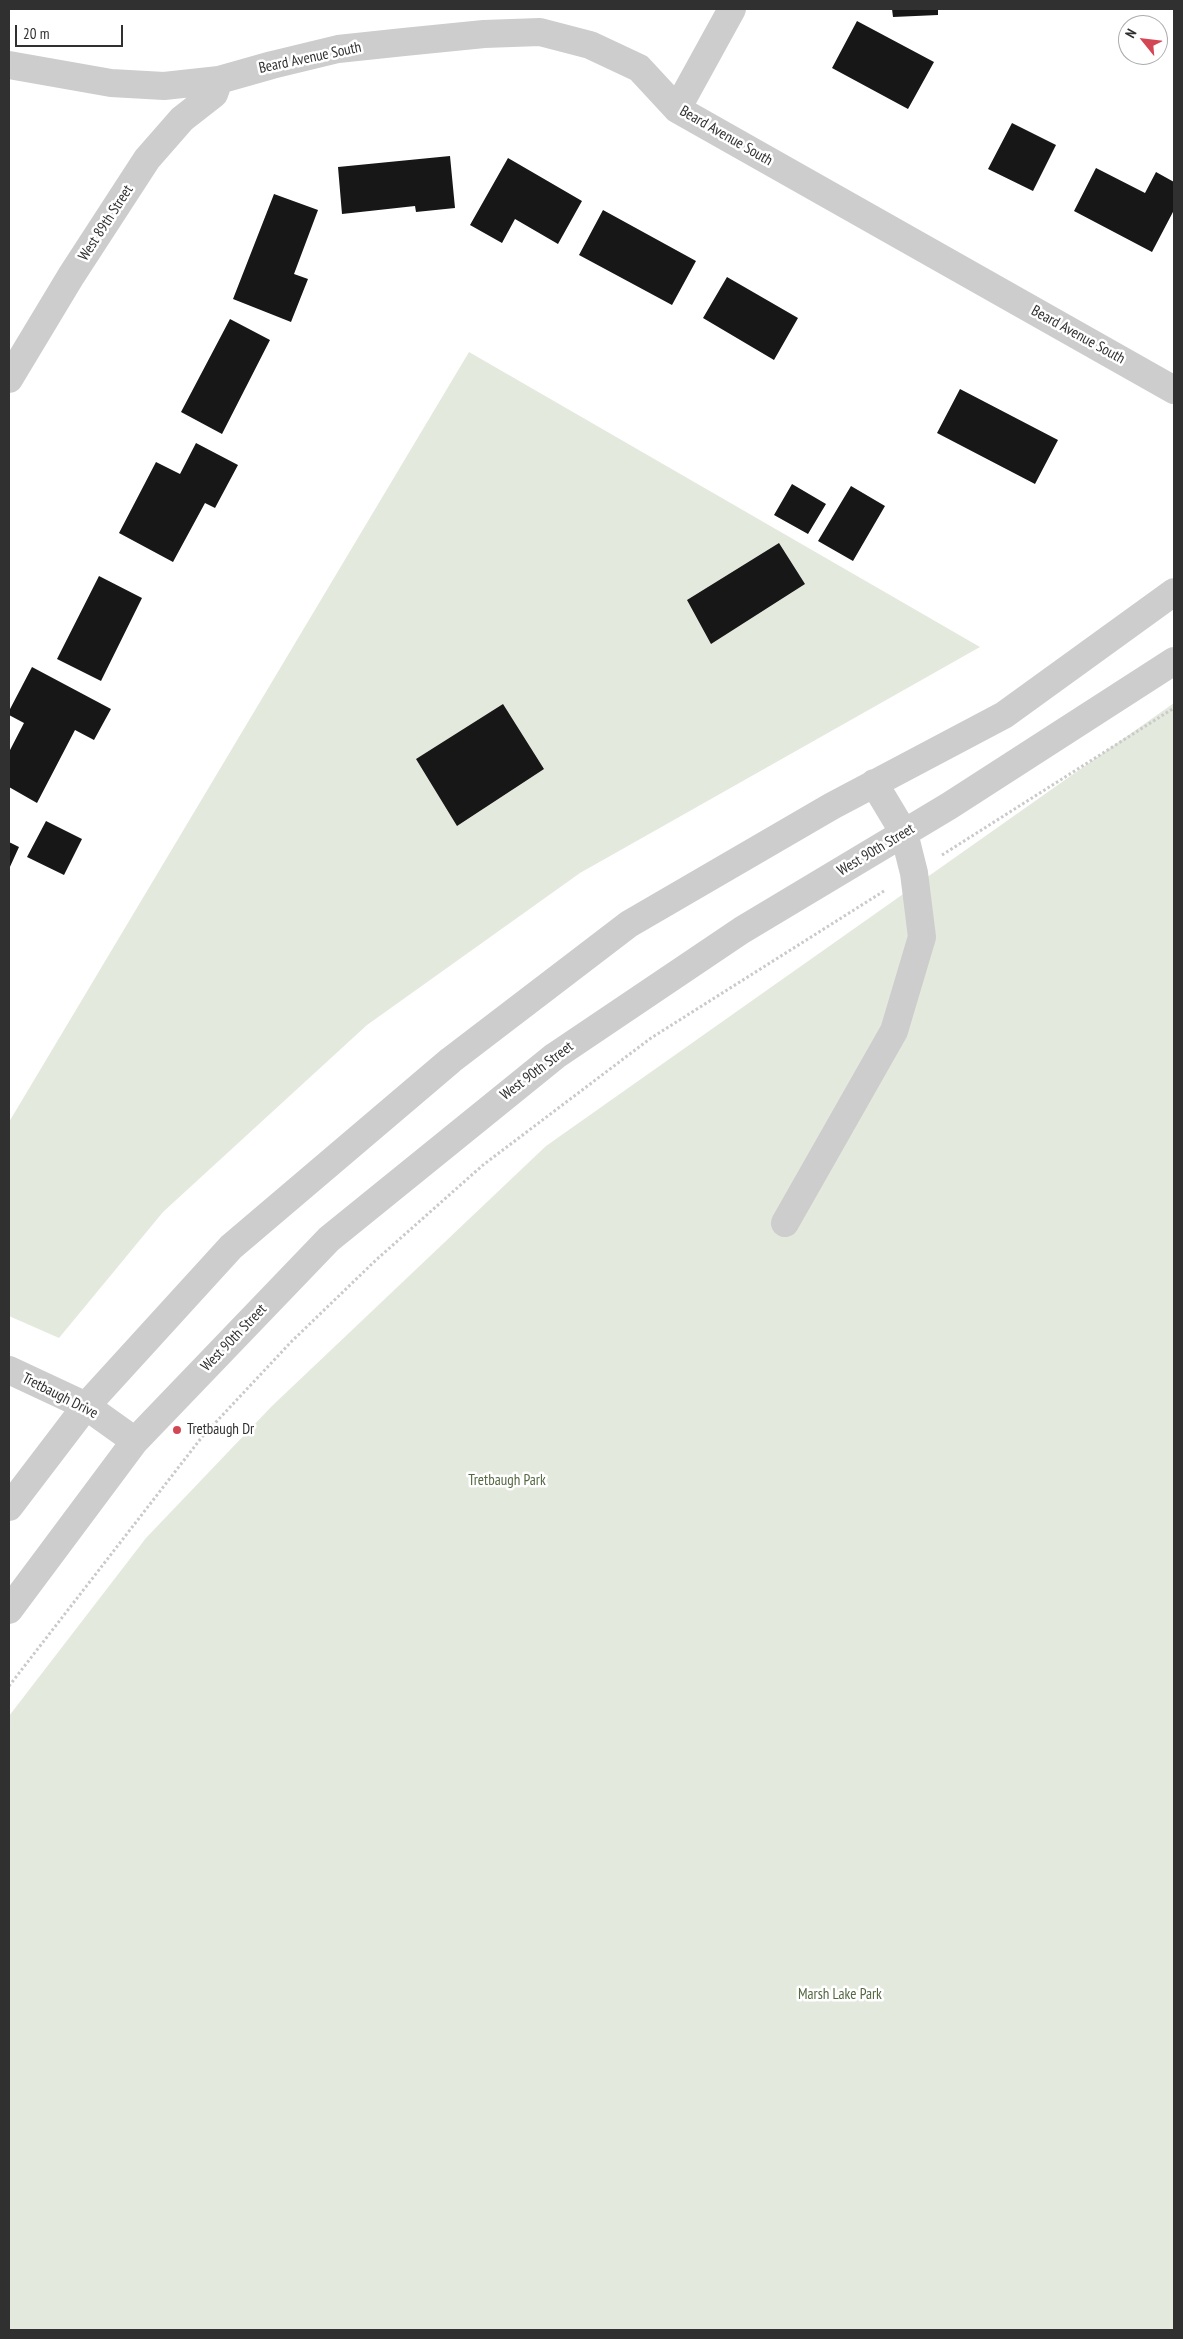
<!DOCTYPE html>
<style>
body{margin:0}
#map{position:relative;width:1183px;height:2339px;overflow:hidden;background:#fff;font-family:"PT Sans Narrow",sans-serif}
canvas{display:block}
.frame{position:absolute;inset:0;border:10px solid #303030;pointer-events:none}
.north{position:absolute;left:1118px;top:15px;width:50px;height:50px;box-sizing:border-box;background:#fff;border:1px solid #acacac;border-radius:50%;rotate:299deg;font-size:14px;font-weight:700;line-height:20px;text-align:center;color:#303030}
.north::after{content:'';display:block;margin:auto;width:18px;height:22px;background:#d34755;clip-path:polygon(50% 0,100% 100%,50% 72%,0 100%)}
.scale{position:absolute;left:15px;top:25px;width:108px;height:22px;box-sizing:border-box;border:2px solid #303030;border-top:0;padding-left:6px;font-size:15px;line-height:18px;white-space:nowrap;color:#303030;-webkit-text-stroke:4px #fff;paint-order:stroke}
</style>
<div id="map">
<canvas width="1183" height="2339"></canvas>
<div class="frame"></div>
<div class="north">N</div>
<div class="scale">20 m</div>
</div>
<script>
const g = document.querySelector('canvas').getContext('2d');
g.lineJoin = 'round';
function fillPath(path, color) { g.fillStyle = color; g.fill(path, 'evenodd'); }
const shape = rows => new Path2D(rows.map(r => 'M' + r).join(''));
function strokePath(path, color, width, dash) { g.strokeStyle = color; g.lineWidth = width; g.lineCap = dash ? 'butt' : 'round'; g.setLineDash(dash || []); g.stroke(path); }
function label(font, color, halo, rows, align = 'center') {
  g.font = font + ' "PT Sans Narrow",sans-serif'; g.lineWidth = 5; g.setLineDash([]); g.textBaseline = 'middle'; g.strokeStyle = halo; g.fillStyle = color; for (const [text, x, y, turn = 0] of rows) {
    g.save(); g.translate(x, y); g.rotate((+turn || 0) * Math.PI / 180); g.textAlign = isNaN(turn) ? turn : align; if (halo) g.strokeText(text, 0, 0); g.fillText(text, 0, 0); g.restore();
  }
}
fillPath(shape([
 [469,352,980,647,580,873,367,1025,163,1212,59,1338,9,1316,9,1122],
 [1174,703,1174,2330,9,2330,9,1716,146,1538,272,1406,546,1146]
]), '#e4e9dd');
fillPath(shape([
 [892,9,938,9,938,15,893,17],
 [857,21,934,62,908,109,832,68],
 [1012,123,1056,145,1033,191,988,169],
 [450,156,455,208,416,212,415,206,342,214,338,167],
 [508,158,582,201,558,244,515,219,502,243,470,225],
 [1096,168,1145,193,1156,172,1174,182,1174,210,1152,252,1074,211],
 [274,194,318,210,294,274,308,279,291,322,233,299],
 [603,210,696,261,672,305,579,255],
 [727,277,798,318,774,360,703,318],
 [230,319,270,340,222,434,181,412],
 [960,389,1058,440,1035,484,937,433],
 [196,443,238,465,215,508,205,503,173,562,119,533,156,462,180,474],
 [792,484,826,504,808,534,774,515],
 [851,486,885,506,853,561,818,541],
 [779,543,805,584,711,644,687,600],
 [99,576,142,598,101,681,57,659],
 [32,667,111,709,94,740,75,730,37,803,9,787,9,752,24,723,9,715,9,711],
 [503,704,544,769,457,826,416,759],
 [46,821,82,839,64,875,27,857],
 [9,842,19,847,9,869]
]), '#171717');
strokePath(shape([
 [942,855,1174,708],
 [9,1686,202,1437,291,1342,376,1260,483,1165,651,1038,884,891]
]), '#cacaca', 3, [2.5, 2.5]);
strokePath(shape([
 [9,65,111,83,164,86,219,80,272,65,338,49,404,42,484,34,540,32,590,45,639,68,677,109,1174,390],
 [677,109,732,9],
 [9,379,71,276,147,159,182,119,214,94,219,80],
 [785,1223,894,1031,922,937,914,873,904,833,874,783],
 [9,1370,86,1406,135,1441],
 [9,1507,86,1406,231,1247,451,1060,629,924,832,806,1004,715,1174,592],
 [9,1610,135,1441,329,1239,555,1056,742,930,949,806,1174,661]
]), '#cdcdcd', 28);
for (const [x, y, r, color] of [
 [177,1430,5,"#d34755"]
]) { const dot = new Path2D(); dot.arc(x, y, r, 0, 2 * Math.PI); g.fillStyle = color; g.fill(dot); strokePath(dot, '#fff', 2); }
label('15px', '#303030', '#fff', [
 ["Beard Avenue South",310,58,-12],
 ["Beard Avenue South",726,136,30],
 ["West 89th Street",106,223,-57],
 ["Beard Avenue South",1078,335,29],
 ["West 90th Street",876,850,-31],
 ["West 90th Street",537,1071,-37],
 ["West 90th Street",234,1338,-46],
 ["Tretbaugh Drive",60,1396,27]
]);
label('15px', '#303030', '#fff', [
 ["Tretbaugh Dr",187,1430]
], 'left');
label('15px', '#556842', '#fff', [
 ["Tretbaugh Park",507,1481],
 ["Marsh Lake Park",840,1995]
]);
</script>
